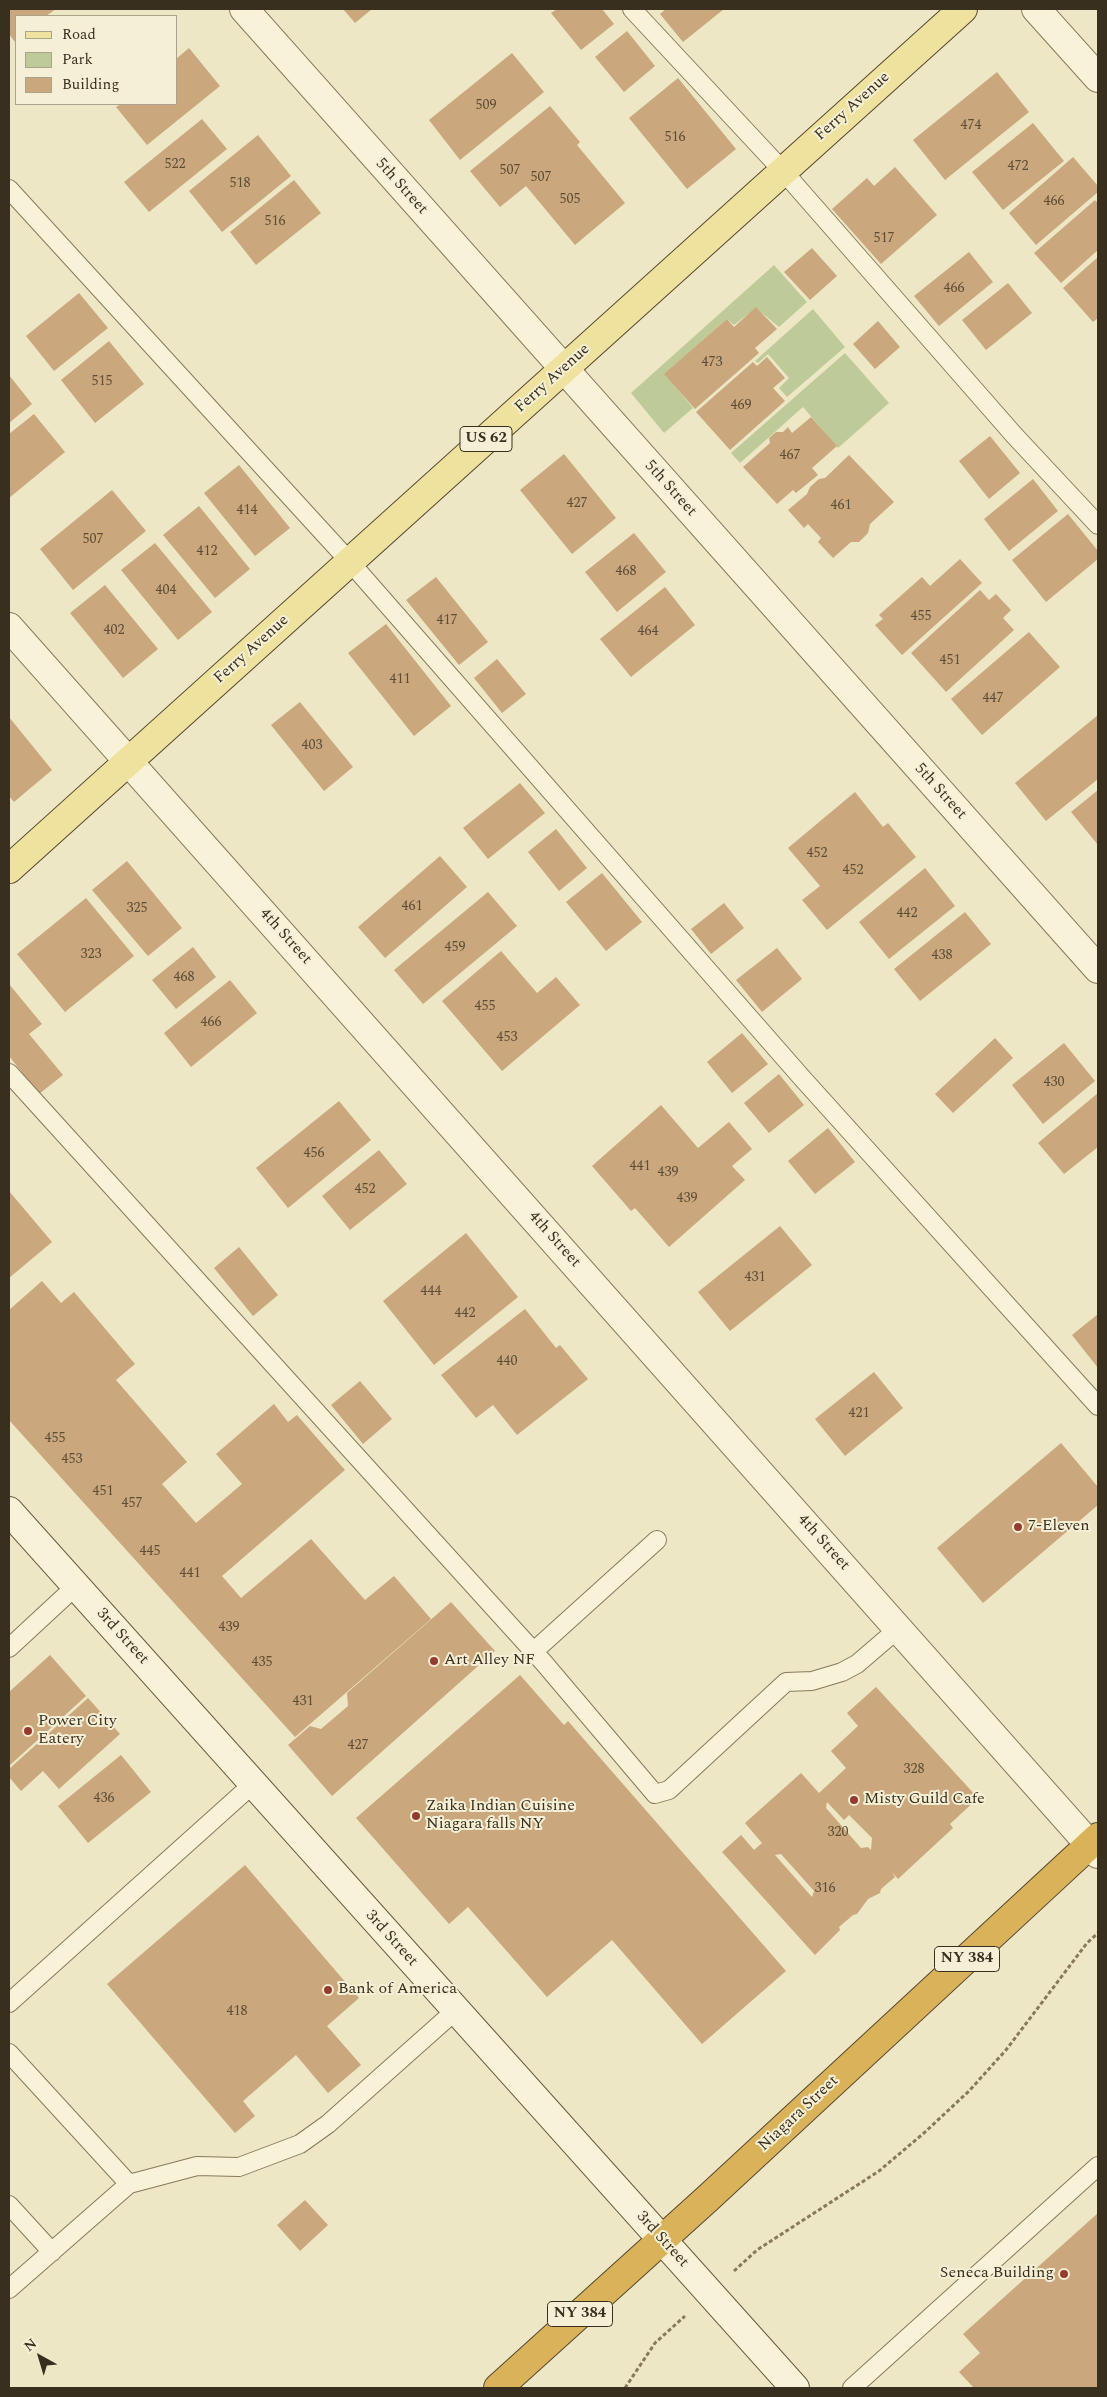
<!DOCTYPE html>
<style>
body{margin:0}
#map{position:relative;width:1107px;height:2397px;overflow:hidden;background:#ede7c5;font-family:Spectral,serif}
canvas{display:block}
.frame{position:absolute;inset:0;border:10px solid #382f1f;pointer-events:none}
.legend{position:absolute;left:15px;top:15px;width:162px;height:90px;box-sizing:border-box;background:#f5f0d5;border:1px solid #a9a38c;margin:0;padding:6px 9px;list-style:none;font-size:15px;color:#382f1f}
.legend li{display:flex;align-items:center;gap:10px;height:25px}
.legend b{width:25px;border:1px solid #a9a38c}
.north{position:absolute;left:15px;top:2332px;width:50px;height:50px;-webkit-text-stroke:4px #f5f0d5;paint-order:stroke;rotate:321deg;font-size:14px;font-weight:700;line-height:20px;text-align:center;color:#382f1f}
.north::after{content:'';display:block;margin:auto;width:18px;height:22px;background:#382f1f;clip-path:polygon(50% 0,100% 100%,50% 72%,0 100%)}
</style>
<div id="map">
<canvas width="1107" height="2397"></canvas>
<div class="frame"></div>
<ul class="legend">
<li><b style="height:6px;background:#efe19e"></b>Road</li>
<li><b style="height:14px;background:#becb99"></b>Park</li>
<li><b style="height:14px;background:#caa77c"></b>Building</li>
</ul>
<div class="north">N</div>
</div>
<script>
const g = document.querySelector('canvas').getContext('2d');
g.lineJoin = 'round';
function fillPath(path, color) { g.fillStyle = color; g.fill(path, 'evenodd'); }
const shape = rows => new Path2D(rows.map(r => 'M' + r).join(''));
function strokePath(path, color, width, dash) { g.strokeStyle = color; g.lineWidth = width; g.lineCap = dash ? 'butt' : 'round'; g.setLineDash(dash || []); g.stroke(path); }
function label(font, color, halo, rows, align = 'center') {
  g.font = font + ' Spectral,serif'; g.lineWidth = 4; g.setLineDash([]); g.textBaseline = 'middle'; g.strokeStyle = halo; g.fillStyle = color; for (const [text, x, y, turn = 0] of rows) {
    g.save(); g.translate(x, y); g.rotate((+turn || 0) * Math.PI / 180); g.textAlign = isNaN(turn) ? turn : align; if (halo) g.strokeText(text, 0, 0); g.fillText(text, 0, 0); g.restore();
  }
}
fillPath(shape([
 [774,265,807,302,779,327,756,308,734,325,727,319,665,374,693,408,664,433,631,393],
 [813,309,845,347,787,397,779,388,789,378,768,354,758,363,755,361],
 [845,353,889,403,838,448,803,407,740,463,731,453]
]), '#becb99');
fillPath(shape([
 [9,9,56,9,46,16,16,16,15,42,9,34],
 [343,9,372,9,355,23],
 [557,9,602,9,614,24,581,50,551,13],
 [666,9,724,9,683,42,660,14],
 [627,31,655,66,624,92,595,57],
 [189,48,220,86,147,145,116,107,121,104,176,104,176,59],
 [512,53,544,92,460,160,429,120],
 [997,72,1029,112,945,180,913,140],
 [678,78,736,149,687,189,629,118],
 [550,106,580,142,577,145,625,203,575,245,526,186,500,207,470,171],
 [202,119,227,149,149,212,124,182],
 [1033,123,1064,161,1003,210,972,172],
 [258,135,291,176,222,232,189,191],
 [1073,157,1098,186,1098,192,1036,245,1009,213],
 [895,167,937,215,881,264,832,209,867,178,874,186],
 [294,180,321,213,256,265,230,232],
 [1095,200,1096,202,1098,200,1098,250,1061,283,1034,253],
 [812,248,837,276,810,300,784,272],
 [969,252,993,282,939,326,914,296],
 [1098,257,1098,318,1093,322,1063,288],
 [1008,283,1032,313,986,350,962,320],
 [79,293,108,328,54,371,26,336],
 [756,307,777,329,755,348,759,353,695,409,664,374,727,319,734,327],
 [878,321,900,347,875,369,853,344],
 [109,341,144,384,95,423,61,380],
 [767,357,785,378,773,388,785,401,730,450,696,412,753,362,757,366],
 [9,375,32,404,9,423],
 [34,414,65,452,9,498,9,434],
 [811,417,837,446,812,468,818,475,796,493,793,490,777,504,743,467,770,443,769,438,776,432,783,432,788,427,792,433],
 [990,436,1020,473,989,499,959,461],
 [564,454,616,518,572,554,520,490],
 [849,455,894,502,870,524,868,533,859,542,851,542,833,558,818,542,821,538,808,524,804,528,788,510,807,494,810,487,819,479,825,478],
 [239,465,290,528,255,556,204,493],
 [1033,479,1058,511,1009,551,984,519],
 [112,490,146,531,73,590,40,549],
 [199,506,250,569,215,598,163,535],
 [1068,514,1098,551,1098,559,1046,602,1012,560],
 [634,533,666,572,617,612,585,572],
 [155,543,212,612,178,640,121,570],
 [960,559,982,583,902,655,875,625,883,619,879,615,922,577,930,586],
 [436,577,488,642,459,665,406,600],
 [105,585,158,649,123,678,70,613],
 [665,587,695,625,631,677,600,639],
 [980,590,989,600,996,594,1011,610,1003,618,1014,630,946,692,911,653],
 [386,624,451,706,414,736,348,653],
 [1029,632,1060,667,982,735,951,699],
 [497,659,526,694,502,713,474,678],
 [300,702,353,767,324,791,271,725],
 [1098,715,1098,779,1046,821,1015,783],
 [9,717,52,770,14,802,9,796],
 [520,783,545,813,488,859,463,828],
 [1098,790,1098,845,1071,812],
 [855,792,883,827,888,823,916,857,827,930,802,900,820,886,788,848],
 [556,829,587,868,559,891,528,852],
 [440,856,467,887,385,958,358,927],
 [127,861,182,928,148,956,92,890],
 [925,868,955,906,889,959,859,922],
 [602,873,642,922,606,951,566,902],
 [488,892,517,926,423,1004,394,970],
 [86,898,134,956,65,1012,17,954],
 [724,903,744,928,711,954,691,929],
 [965,912,991,944,920,1001,894,969],
 [193,947,216,977,176,1009,152,980],
 [777,948,802,979,762,1012,736,980],
 [501,951,537,993,556,977,580,1005,502,1071,442,1001],
 [230,980,257,1013,191,1067,164,1033],
 [9,984,42,1024,29,1034,63,1075,39,1094,9,1056],
 [742,1033,768,1064,732,1093,707,1062],
 [995,1038,1013,1058,953,1113,935,1094],
 [1064,1043,1095,1081,1043,1124,1012,1085],
 [779,1074,804,1105,769,1133,744,1103],
 [1098,1093,1098,1147,1064,1174,1038,1143],
 [339,1101,371,1140,288,1208,256,1168],
 [661,1105,698,1148,729,1122,752,1149,732,1166,745,1180,669,1247,635,1208,631,1211,592,1166],
 [828,1128,855,1162,815,1194,788,1161],
 [379,1150,407,1184,350,1230,322,1196],
 [9,1191,52,1242,9,1278],
 [780,1226,812,1265,730,1331,698,1292],
 [466,1233,518,1297,434,1365,383,1301],
 [239,1247,278,1295,253,1316,214,1268],
 [42,1281,61,1303,74,1292,135,1364,116,1380,187,1462,162,1484,196,1523,242,1484,216,1454,274,1404,288,1422,297,1415,345,1470,222,1576,241,1598,311,1539,365,1600,394,1576,431,1619,295,1737,9,1420,9,1310],
 [525,1309,556,1348,560,1345,588,1379,517,1435,493,1405,476,1418,441,1375],
 [1098,1314,1098,1368,1072,1335],
 [874,1372,903,1408,845,1456,815,1419],
 [360,1381,392,1419,363,1444,331,1405],
 [1061,1443,1098,1487,1098,1505,983,1603,937,1548],
 [451,1602,495,1651,332,1796,288,1745,310,1726,321,1729,348,1706,347,1693],
 [50,1655,86,1696,9,1766,9,1692],
 [520,1675,564,1725,568,1721,786,1971,702,2044,612,1940,547,1997,468,1907,449,1924,356,1818],
 [876,1687,978,1798,950,1824,953,1828,898,1879,892,1872,895,1877,881,1889,880,1893,868,1899,857,1914,853,1915,839,1927,840,1930,815,1955,722,1852,741,1835,754,1850,762,1843,745,1823,801,1773,819,1793,846,1768,831,1751,858,1726,847,1713],
 [827,1802,844,1820,849,1815,872,1838,871,1850,868,1847,861,1848,826,1808],
 [781,1854,814,1891,812,1897,775,1855],
 [88,1698,120,1734,59,1789,43,1771,21,1791,9,1777,9,1769],
 [121,1755,151,1792,88,1843,58,1806],
 [245,1865,359,1998,327,2026,361,2065,328,2093,296,2055,243,2101,255,2116,235,2133,107,1984],
 [305,2200,328,2225,300,2251,277,2225],
 [1098,2213,1098,2388,974,2388,959,2372,980,2353,963,2334]
]), '#caa77c');
const lane = shape([
 [632,9,783,171,1014,435,1098,525],
 [9,189,350,562,803,1079,1098,1406],
 [9,1073,544,1663,655,1794,669,1790,786,1682,812,1681,842,1672,857,1664,899,1628],
 [9,1648,76,1586],
 [533,1652,657,1540],
 [9,2003,253,1784],
 [9,2053,129,2184],
 [9,2205,52,2252],
 [9,2289,129,2184,197,2166,239,2167,300,2144,328,2124,455,2011],
 [852,2388,1098,2166]
]);
const street = shape([
 [244,9,1098,969],
 [1036,9,1098,78],
 [9,627,1098,1854]
]);
const secondary = shape([
 [9,1511,795,2388]
]);
const primary = shape([
 [9,869,963,9]
]);
const highway = shape([
 [498,2388,707,2199,1098,1837]
]);
strokePath(lane, '#88795c', 20);
strokePath(street, '#88795c', 30);
strokePath(secondary, '#695a3f', 30);
strokePath(primary, '#564730', 30);
strokePath(highway, '#564730', 30);
strokePath(shape([
 [734,2271,757,2250,879,2171,924,2133,969,2091,1006,2050,1087,1943,1098,1933],
 [625,2388,655,2343,685,2316]
]), '#88795c', 3, [4, 2.5]);
strokePath(lane, '#f8f3d8', 18);
strokePath(street, '#f8f3d8', 28);
strokePath(secondary, '#f8f3d8', 28);
strokePath(primary, '#efe19e', 28);
strokePath(highway, '#dab259', 28);
for (const [x, y, r, color] of [
 [1018,1527,5,"#953b2d"],
 [434,1661,5,"#953b2d"],
 [28,1731,5,"#953b2d"],
 [854,1800,5,"#953b2d"],
 [416,1816,5,"#953b2d"],
 [328,1990,5,"#953b2d"],
 [1064,2274,5,"#953b2d"]
]) { const dot = new Path2D(); dot.arc(x, y, r, 0, 2 * Math.PI); g.fillStyle = color; g.fill(dot); strokePath(dot, '#f5f0d5', 2); }
label('14px', '#5c4d36', null, [
 ["509",486,106],
 ["474",971,126],
 ["516",675,138],
 ["522",175,165],
 ["472",1018,167],
 ["507",510,171],
 ["507",541,178],
 ["518",240,184],
 ["505",570,200],
 ["466",1054,202],
 ["516",275,222],
 ["517",884,239],
 ["466",954,289],
 ["473",712,363],
 ["515",102,382],
 ["469",741,406],
 ["467",790,456],
 ["427",577,504],
 ["461",841,506],
 ["414",247,511],
 ["507",93,540],
 ["412",207,552],
 ["468",626,572],
 ["404",166,591],
 ["455",921,617],
 ["417",447,621],
 ["402",114,631],
 ["464",648,632],
 ["451",950,661],
 ["411",400,680],
 ["447",993,699],
 ["403",312,746],
 ["452",817,854],
 ["452",853,871],
 ["461",412,907],
 ["325",137,909],
 ["442",907,914],
 ["459",455,948],
 ["323",91,955],
 ["438",942,956],
 ["468",184,978],
 ["455",485,1007],
 ["466",211,1023],
 ["453",507,1038],
 ["430",1054,1083],
 ["456",314,1154],
 ["441",640,1167],
 ["439",668,1173],
 ["452",365,1190],
 ["439",687,1199],
 ["431",755,1278],
 ["444",431,1292],
 ["442",465,1314],
 ["440",507,1362],
 ["421",859,1414],
 ["455",55,1439],
 ["453",72,1460],
 ["451",103,1492],
 ["457",132,1504],
 ["445",150,1552],
 ["441",190,1574],
 ["439",229,1628],
 ["435",262,1663],
 ["431",303,1702],
 ["427",358,1746],
 ["328",914,1770],
 ["436",104,1799],
 ["320",838,1833],
 ["316",825,1889],
 ["418",237,2012]
]);
for (const [x, y, w] of [
 [486,439,52],
 [967,1959,65],
 [580,2314,65]
]) { const box = new Path2D(); box.roundRect(x - w / 2, y - 12.5, w, 25, 4); g.fillStyle = '#f5f0d5'; g.fill(box); strokePath(box, '#382f1f', 1); }
label('bold 15px', '#382f1f', null, [
 ["US 62",486,439],
 ["NY 384",967,1959],
 ["NY 384",580,2314]
]);
label('16px', '#382f1f', '#f5f0d5', [
 ["Ferry Avenue",853,107,-42],
 ["5th Street",401,187,48],
 ["Ferry Avenue",553,379,-42],
 ["5th Street",670,489,48],
 ["Ferry Avenue",252,650,-42],
 ["5th Street",940,792,48],
 ["4th Street",285,937,48],
 ["4th Street",554,1240,48],
 ["4th Street",823,1543,48],
 ["3rd Street",122,1637,48],
 ["3rd Street",391,1939,48],
 ["Niagara Street",799,2114,-43],
 ["3rd Street",662,2240,48]
]);
label('16px', '#382f1f', '#f5f0d5', [
 ["7-Eleven",1028,1527],
 ["Art Alley NF",444,1661],
 ["Power City",38,1722],
 ["Eatery",38,1740],
 ["Misty Guild Cafe",864,1800],
 ["Zaika Indian Cuisine",426,1807],
 ["Niagara falls NY",426,1825],
 ["Bank of America",338,1990],
 ["Seneca Building",1054,2274,"right"]
], 'left');
</script>
